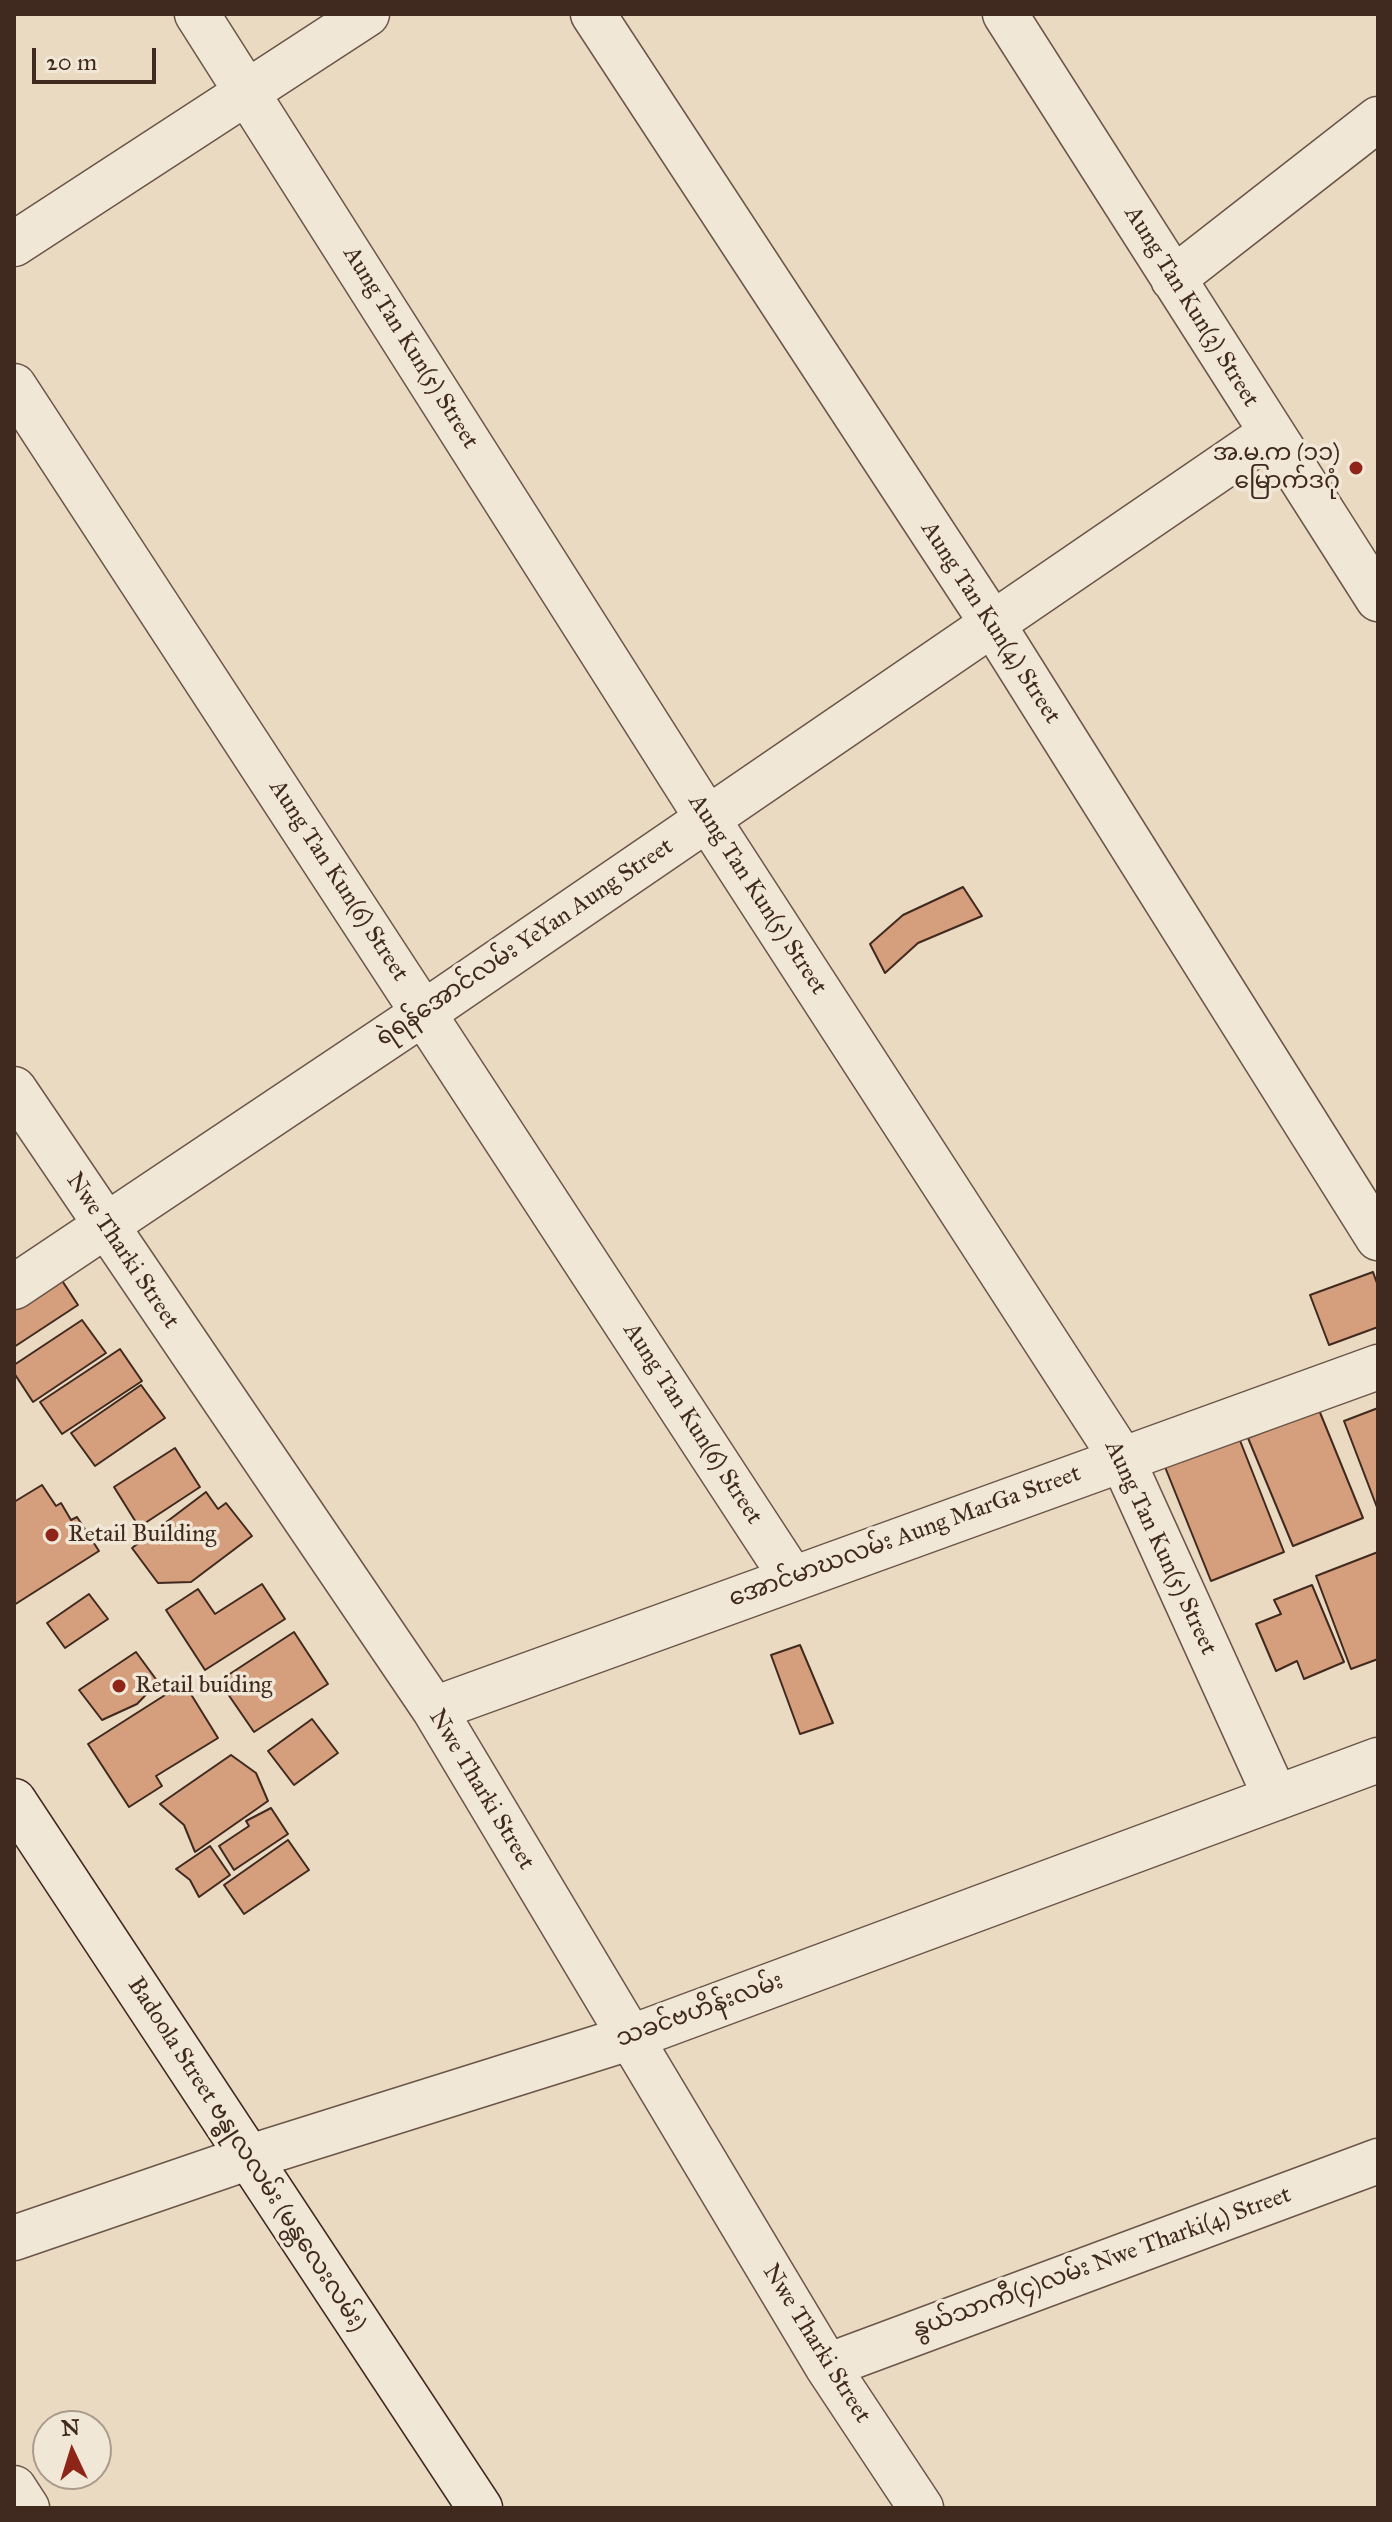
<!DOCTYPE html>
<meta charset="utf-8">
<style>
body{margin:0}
#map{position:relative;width:1392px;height:2522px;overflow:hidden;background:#eadac2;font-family:"IM FELL Great Primer",serif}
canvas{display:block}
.frame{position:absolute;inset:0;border:16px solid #40291f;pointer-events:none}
.north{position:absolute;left:32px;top:2410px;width:80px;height:80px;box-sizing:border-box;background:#f1e7d7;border:2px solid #aa9b8d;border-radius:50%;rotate:356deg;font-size:22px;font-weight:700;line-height:32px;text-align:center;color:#40291f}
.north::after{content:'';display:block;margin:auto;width:28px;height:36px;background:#8f2418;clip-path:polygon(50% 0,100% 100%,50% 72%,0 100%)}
.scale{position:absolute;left:32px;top:48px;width:124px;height:36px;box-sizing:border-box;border:4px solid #40291f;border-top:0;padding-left:10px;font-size:24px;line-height:28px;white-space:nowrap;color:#40291f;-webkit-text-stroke:6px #f1e7d7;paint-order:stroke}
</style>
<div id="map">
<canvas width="1392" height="2522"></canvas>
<div class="frame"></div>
<div class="north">N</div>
<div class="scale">20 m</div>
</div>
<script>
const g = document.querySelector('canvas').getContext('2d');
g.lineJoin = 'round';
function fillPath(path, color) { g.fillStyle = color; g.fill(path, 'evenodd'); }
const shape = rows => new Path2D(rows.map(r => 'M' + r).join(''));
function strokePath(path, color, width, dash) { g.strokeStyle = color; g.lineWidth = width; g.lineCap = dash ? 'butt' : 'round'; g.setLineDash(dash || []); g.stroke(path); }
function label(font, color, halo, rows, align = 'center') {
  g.font = font + ' "IM FELL Great Primer","Noto Sans Myanmar",serif'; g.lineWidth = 7; g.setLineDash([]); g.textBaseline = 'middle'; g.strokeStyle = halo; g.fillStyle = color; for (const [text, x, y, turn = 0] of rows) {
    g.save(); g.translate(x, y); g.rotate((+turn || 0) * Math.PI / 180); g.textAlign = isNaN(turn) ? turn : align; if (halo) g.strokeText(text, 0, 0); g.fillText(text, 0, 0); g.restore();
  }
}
const building = shape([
 [963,887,982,916,918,943,885,973,870,944,903,915,963,887],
 [1373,1272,1378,1286,1378,1327,1329,1345,1310,1295,1373,1272],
 [59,1276,78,1305,14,1347,14,1305,59,1276],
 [82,1320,106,1353,33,1402,14,1373,14,1365,82,1320],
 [120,1349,142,1381,62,1434,40,1402,120,1349],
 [141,1385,165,1418,95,1466,71,1433,141,1385],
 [1378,1408,1378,1510,1344,1421,1378,1408],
 [1319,1410,1363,1518,1293,1546,1248,1438,1319,1410],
 [1239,1438,1284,1552,1211,1581,1165,1467,1239,1438],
 [175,1448,200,1487,139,1527,114,1487,175,1448],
 [42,1485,56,1506,61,1503,71,1520,77,1517,99,1551,14,1605,14,1502,42,1485],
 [206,1492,218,1509,226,1503,252,1536,191,1582,158,1583,132,1548,206,1492],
 [1378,1552,1378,1659,1351,1669,1316,1576,1378,1552],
 [262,1584,285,1619,205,1670,166,1610,198,1589,215,1614,262,1584],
 [1312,1585,1344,1662,1304,1679,1297,1661,1276,1671,1256,1624,1281,1614,1274,1600,1312,1585],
 [89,1594,108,1619,65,1648,47,1623,89,1594],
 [294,1632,328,1684,254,1732,219,1681,294,1632],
 [800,1645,833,1723,800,1734,771,1655,800,1645],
 [136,1652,158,1682,137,1704,102,1720,79,1690,136,1652],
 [184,1683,218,1738,156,1776,162,1786,129,1807,88,1744,184,1683],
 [312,1719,338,1753,294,1785,268,1751,312,1719],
 [231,1755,256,1773,268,1801,195,1852,184,1825,160,1804,231,1755],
 [271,1808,288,1834,234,1870,219,1846,249,1826,246,1821,271,1808],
 [288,1840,309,1870,244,1914,224,1885,288,1840],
 [210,1846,230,1875,199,1897,190,1880,176,1869,210,1846]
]);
fillPath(building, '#d59e7c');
strokePath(building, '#40291f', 2);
const street = shape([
 [197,14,707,818,1122,1459,1276,1798],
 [593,14,992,623,1378,1238],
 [1005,14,1378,599],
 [14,244,367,14],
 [1173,279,1378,119],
 [14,386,792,1578],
 [14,1089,434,1709,827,2366,921,2508],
 [14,1287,425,1012,1270,434],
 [434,1709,1378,1367],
 [14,2238,247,2158,629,2038,1378,1760],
 [827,2366,1378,2161],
 [14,2488,27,2508]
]);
const secondary = shape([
 [14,1801,480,2508]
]);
strokePath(street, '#6a5548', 47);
strokePath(secondary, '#40291f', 47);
strokePath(street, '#f1e7d7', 44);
strokePath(secondary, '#f1e7d7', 44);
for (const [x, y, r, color] of [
 [1356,468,8,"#8f2418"],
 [52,1535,8,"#8f2418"],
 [119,1686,8,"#8f2418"]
]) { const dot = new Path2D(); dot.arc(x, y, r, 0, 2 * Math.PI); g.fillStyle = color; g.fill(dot); strokePath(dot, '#f1e7d7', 3); }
label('24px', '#40291f', '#f1e7d7', [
 ["Aung Tan Kun(3) Street",1191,307,58],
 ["Aung Tan Kun(5) Street",410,348,58],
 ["Aung Tan Kun(4) Street",990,623,57],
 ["Aung Tan Kun(6) Street",338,881,57],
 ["Aung Tan Kun(5) Street",757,895,57],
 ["ရဲရန်အောင်လမ်း YeYan Aung Street",525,943,-34],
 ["Nwe Tharki Street",122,1251,56],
 ["Aung Tan Kun(6) Street",692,1424,57],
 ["အောင်မာဃလမ်း Aung MarGa Street",905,1537,-20],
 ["Aung Tan Kun(5) Street",1160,1548,65],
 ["Nwe Tharki Street",481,1790,59],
 ["သခင်ဗဟိန်းလမ်း",700,2011,-20],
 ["Badoola Street ဗန္ဓုလလမ်း (မန္တလေးလမ်း)",246,2155,57],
 ["နွယ်သာကီ(၄)လမ်း Nwe Tharki(4) Street",1102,2263,-20],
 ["Nwe Tharki Street",816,2344,58]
]);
label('24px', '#40291f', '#f1e7d7', [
 ["အ.မ.က (၁၁)",1340,454,"right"],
 ["မြောက်ဒဂုံ",1340,482,"right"],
 ["Retail Building",68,1535],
 ["Retail buiding",135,1686]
], 'left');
</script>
